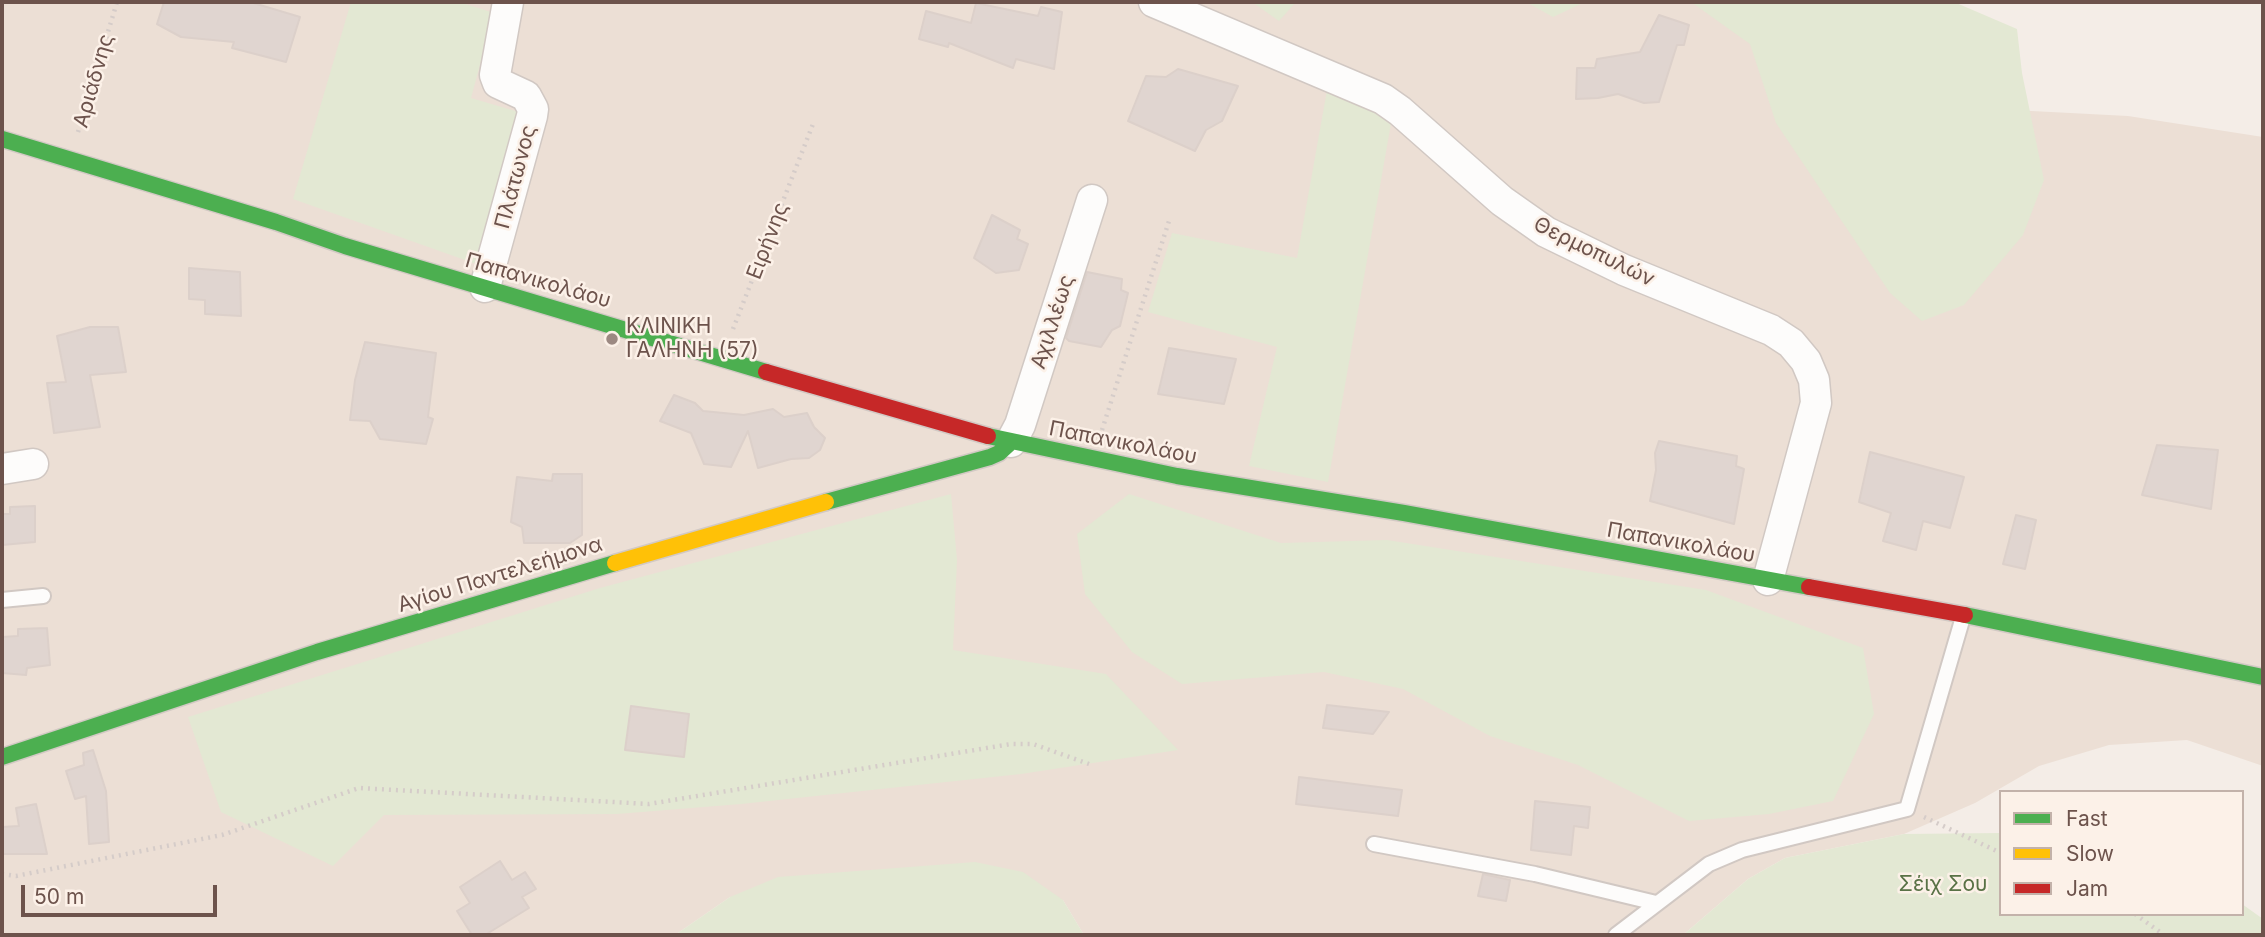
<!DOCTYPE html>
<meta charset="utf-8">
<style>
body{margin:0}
#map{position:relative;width:2265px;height:937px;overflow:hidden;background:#f4ede7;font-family:Inter,sans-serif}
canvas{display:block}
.frame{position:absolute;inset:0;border:4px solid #6d534c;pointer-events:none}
.legend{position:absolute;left:1999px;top:790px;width:245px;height:126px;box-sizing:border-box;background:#fcf1e8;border:2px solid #c3b2aa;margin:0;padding:9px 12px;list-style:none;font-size:21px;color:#6d534c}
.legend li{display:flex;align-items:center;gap:14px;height:35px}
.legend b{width:35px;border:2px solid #c3b2aa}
.scale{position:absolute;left:21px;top:885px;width:196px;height:32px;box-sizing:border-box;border:4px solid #6d534c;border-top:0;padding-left:9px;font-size:21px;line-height:24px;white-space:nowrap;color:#6d534c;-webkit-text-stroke:5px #fcf1e8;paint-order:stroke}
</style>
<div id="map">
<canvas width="2265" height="937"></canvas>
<div class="frame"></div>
<ul class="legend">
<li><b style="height:9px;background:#4caf50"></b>Fast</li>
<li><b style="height:9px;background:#ffc107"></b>Slow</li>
<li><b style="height:9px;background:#c62828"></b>Jam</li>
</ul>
<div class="scale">50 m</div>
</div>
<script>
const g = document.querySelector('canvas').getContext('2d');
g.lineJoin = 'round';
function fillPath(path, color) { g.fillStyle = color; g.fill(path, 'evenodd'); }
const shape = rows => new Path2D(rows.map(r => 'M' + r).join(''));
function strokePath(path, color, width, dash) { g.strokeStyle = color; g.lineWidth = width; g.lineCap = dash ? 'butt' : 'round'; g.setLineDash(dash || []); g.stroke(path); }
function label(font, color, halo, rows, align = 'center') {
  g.font = font + ' Inter,sans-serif'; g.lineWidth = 5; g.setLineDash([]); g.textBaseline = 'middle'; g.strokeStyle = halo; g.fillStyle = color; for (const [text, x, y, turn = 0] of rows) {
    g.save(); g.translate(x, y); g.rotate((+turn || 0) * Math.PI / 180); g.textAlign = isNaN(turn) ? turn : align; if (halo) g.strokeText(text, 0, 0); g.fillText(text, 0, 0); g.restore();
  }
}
fillPath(shape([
 [2,2,1767,2,1974,108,2128,116,2263,137,2263,766,2187,740,2109,745,2039,766,1975,803,1904,834,1785,858,1748,879,1683,935,1084,935,1063,900,730,897,675,935,2,935]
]), '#ecdfd5');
fillPath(shape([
 [351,2,459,2,494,13,471,98,522,113,479,265,293,199],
 [1252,2,1296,2,1279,21],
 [1526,2,1585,2,1553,17],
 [1691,2,1954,2,2017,29,2022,73,2044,180,2023,235,1964,305,1922,321,1890,293,1776,123,1750,44],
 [1329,79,1393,112,1328,482,1249,466,1277,347,1148,312,1172,233,1297,258],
 [951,494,957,560,953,650,1106,674,1178,750,1021,774,741,804,617,814,384,815,333,866,221,812,188,717,600,588],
 [1129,494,1281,543,1387,540,1706,590,1863,648,1874,714,1833,801,1769,814,1689,821,1578,765,1490,736,1403,689,1324,672,1182,684,1132,652,1085,594,1077,534],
 [2001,833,2001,914,2242,914,2242,904,2263,919,2263,935,1683,935,1748,879,1785,858,1904,834],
 [975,862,1023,872,1063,900,1084,935,675,935,730,897,778,877]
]), '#e3e8d3');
const building = shape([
 [164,2,250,2,300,17,286,62,232,48,234,42,181,37,157,24,164,2],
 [976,3,1038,16,1041,7,1062,12,1054,69,1016,59,1013,68,949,43,948,47,919,39,926,11,971,23,976,3],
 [1659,15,1689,25,1684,45,1677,45,1659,102,1644,103,1618,94,1598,98,1576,99,1577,68,1595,68,1597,59,1640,52,1659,15],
 [1178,69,1238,86,1222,121,1206,130,1195,151,1128,121,1146,76,1166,77,1178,69],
 [992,215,1020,230,1017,239,1028,244,1019,270,996,273,974,258,992,215],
 [189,268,240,272,241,316,205,314,205,300,189,299,189,268],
 [1087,272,1122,279,1121,290,1128,293,1120,326,1112,330,1101,347,1069,341,1066,338,1087,272],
 [90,327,118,327,126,372,90,375,100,427,54,433,47,383,66,382,57,336,90,327],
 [365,342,436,353,428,417,433,419,426,444,380,439,370,421,350,420,355,380,365,342],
 [1169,348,1236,359,1224,404,1158,394,1169,348],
 [674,395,695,403,703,411,744,415,773,409,784,417,807,413,814,427,825,438,820,450,809,458,791,459,758,468,748,431,731,467,704,464,691,433,660,421,674,395],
 [1659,441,1737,456,1736,466,1744,469,1734,524,1650,501,1656,470,1655,453,1659,441],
 [2157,445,2218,450,2211,509,2142,495,2157,445],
 [1870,452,1964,477,1950,528,1923,521,1916,550,1883,541,1891,513,1859,502,1870,452],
 [553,474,582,474,582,535,570,543,524,543,522,527,511,522,517,477,552,481,553,474],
 [35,506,35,542,2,545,2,514,10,514,10,507,35,506],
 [2016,515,2036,520,2025,569,2003,564,2016,515],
 [47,628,50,665,27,668,26,675,2,673,2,637,18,636,18,629,47,628],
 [1327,705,1389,712,1373,734,1323,728,1327,705],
 [631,706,689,714,684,757,625,750,631,706],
 [93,750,106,791,109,842,89,844,86,796,75,799,66,771,84,765,83,753,93,750],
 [1299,777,1402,790,1398,816,1296,804,1299,777],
 [1535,801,1590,807,1588,828,1574,826,1571,855,1531,850,1535,801],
 [36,804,47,854,2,854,2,827,19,826,16,808,36,804],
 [500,861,512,880,525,872,536,889,522,897,529,908,485,935,472,935,457,911,470,903,460,887,500,861],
 [1483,874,1510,880,1506,901,1478,896,1483,874]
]);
fillPath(building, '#e0d5d0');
strokePath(building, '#dcd0ca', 2);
const lane = shape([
 [2,600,43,596],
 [1374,844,1535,874,1656,903],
 [1616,935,1709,864,1742,850,1907,809,1963,617]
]);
const street = shape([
 [1154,2,1383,99,1400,111,1502,201,1546,232,1624,270,1771,330,1791,343,1806,361,1814,380,1816,403,1768,580],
 [485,287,532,116,533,109,526,96,498,83,495,75,508,2],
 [1011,442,1020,425,1092,200],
 [2,469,33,464]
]);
const fast = shape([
 [2,139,276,222,345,246,766,372],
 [988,436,1177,476,1404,513,1809,587],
 [826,502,990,457,999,453,1011,442],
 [1965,615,2263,677],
 [2,757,317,652,615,563]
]);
const slow = shape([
 [615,563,826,502]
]);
const jam = shape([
 [766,372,988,436],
 [1809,587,1965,615]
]);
strokePath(lane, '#d1c8c3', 18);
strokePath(street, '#d1c8c3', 33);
strokePath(fast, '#d2c9c4', 19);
strokePath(slow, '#d2c9c4', 19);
strokePath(jam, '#d2c9c4', 19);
strokePath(shape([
 [78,132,117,2],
 [733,329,813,124],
 [1102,430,1169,221],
 [1924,817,2001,853],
 [2,874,16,876,222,835,359,788,649,804,1011,744,1033,744,1089,764],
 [2135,914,2164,935]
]), '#d5ccc9', 4.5, [2, 5]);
strokePath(lane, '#fdfcfb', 14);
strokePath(street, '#fdfcfb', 30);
strokePath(fast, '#4caf50', 16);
strokePath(slow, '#ffc107', 16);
strokePath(jam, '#c62828', 16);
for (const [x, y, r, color] of [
 [612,339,7,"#9c8982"]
]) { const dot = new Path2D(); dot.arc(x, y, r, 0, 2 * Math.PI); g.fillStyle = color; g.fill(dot); strokePath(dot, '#fcf1e8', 2.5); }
label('21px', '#6d534c', '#fcf1e8', [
 ["Αριάδνης",94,81,-74],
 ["Πλάτωνος",516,177,-75],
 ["Ειρήνης",768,241,-69],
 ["Θερμοπυλών",1594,252,26],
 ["Παπανικολάου",538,281,16],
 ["Αχιλλέως",1053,322,-72],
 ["Παπανικολάου",1123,443,11],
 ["Παπανικολάου",1681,543,10],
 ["Αγίου Παντελεήμονα",500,575,-17]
]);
label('21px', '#6d534c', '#fcf1e8', [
 ["ΚΛΙΝΙΚΗ",626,327],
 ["ΓΑΛΗΝΗ (57)",626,351]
], 'left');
label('21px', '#597246', '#fcf1e8', [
 ["Σέιχ Σου",1943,885]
]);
</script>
